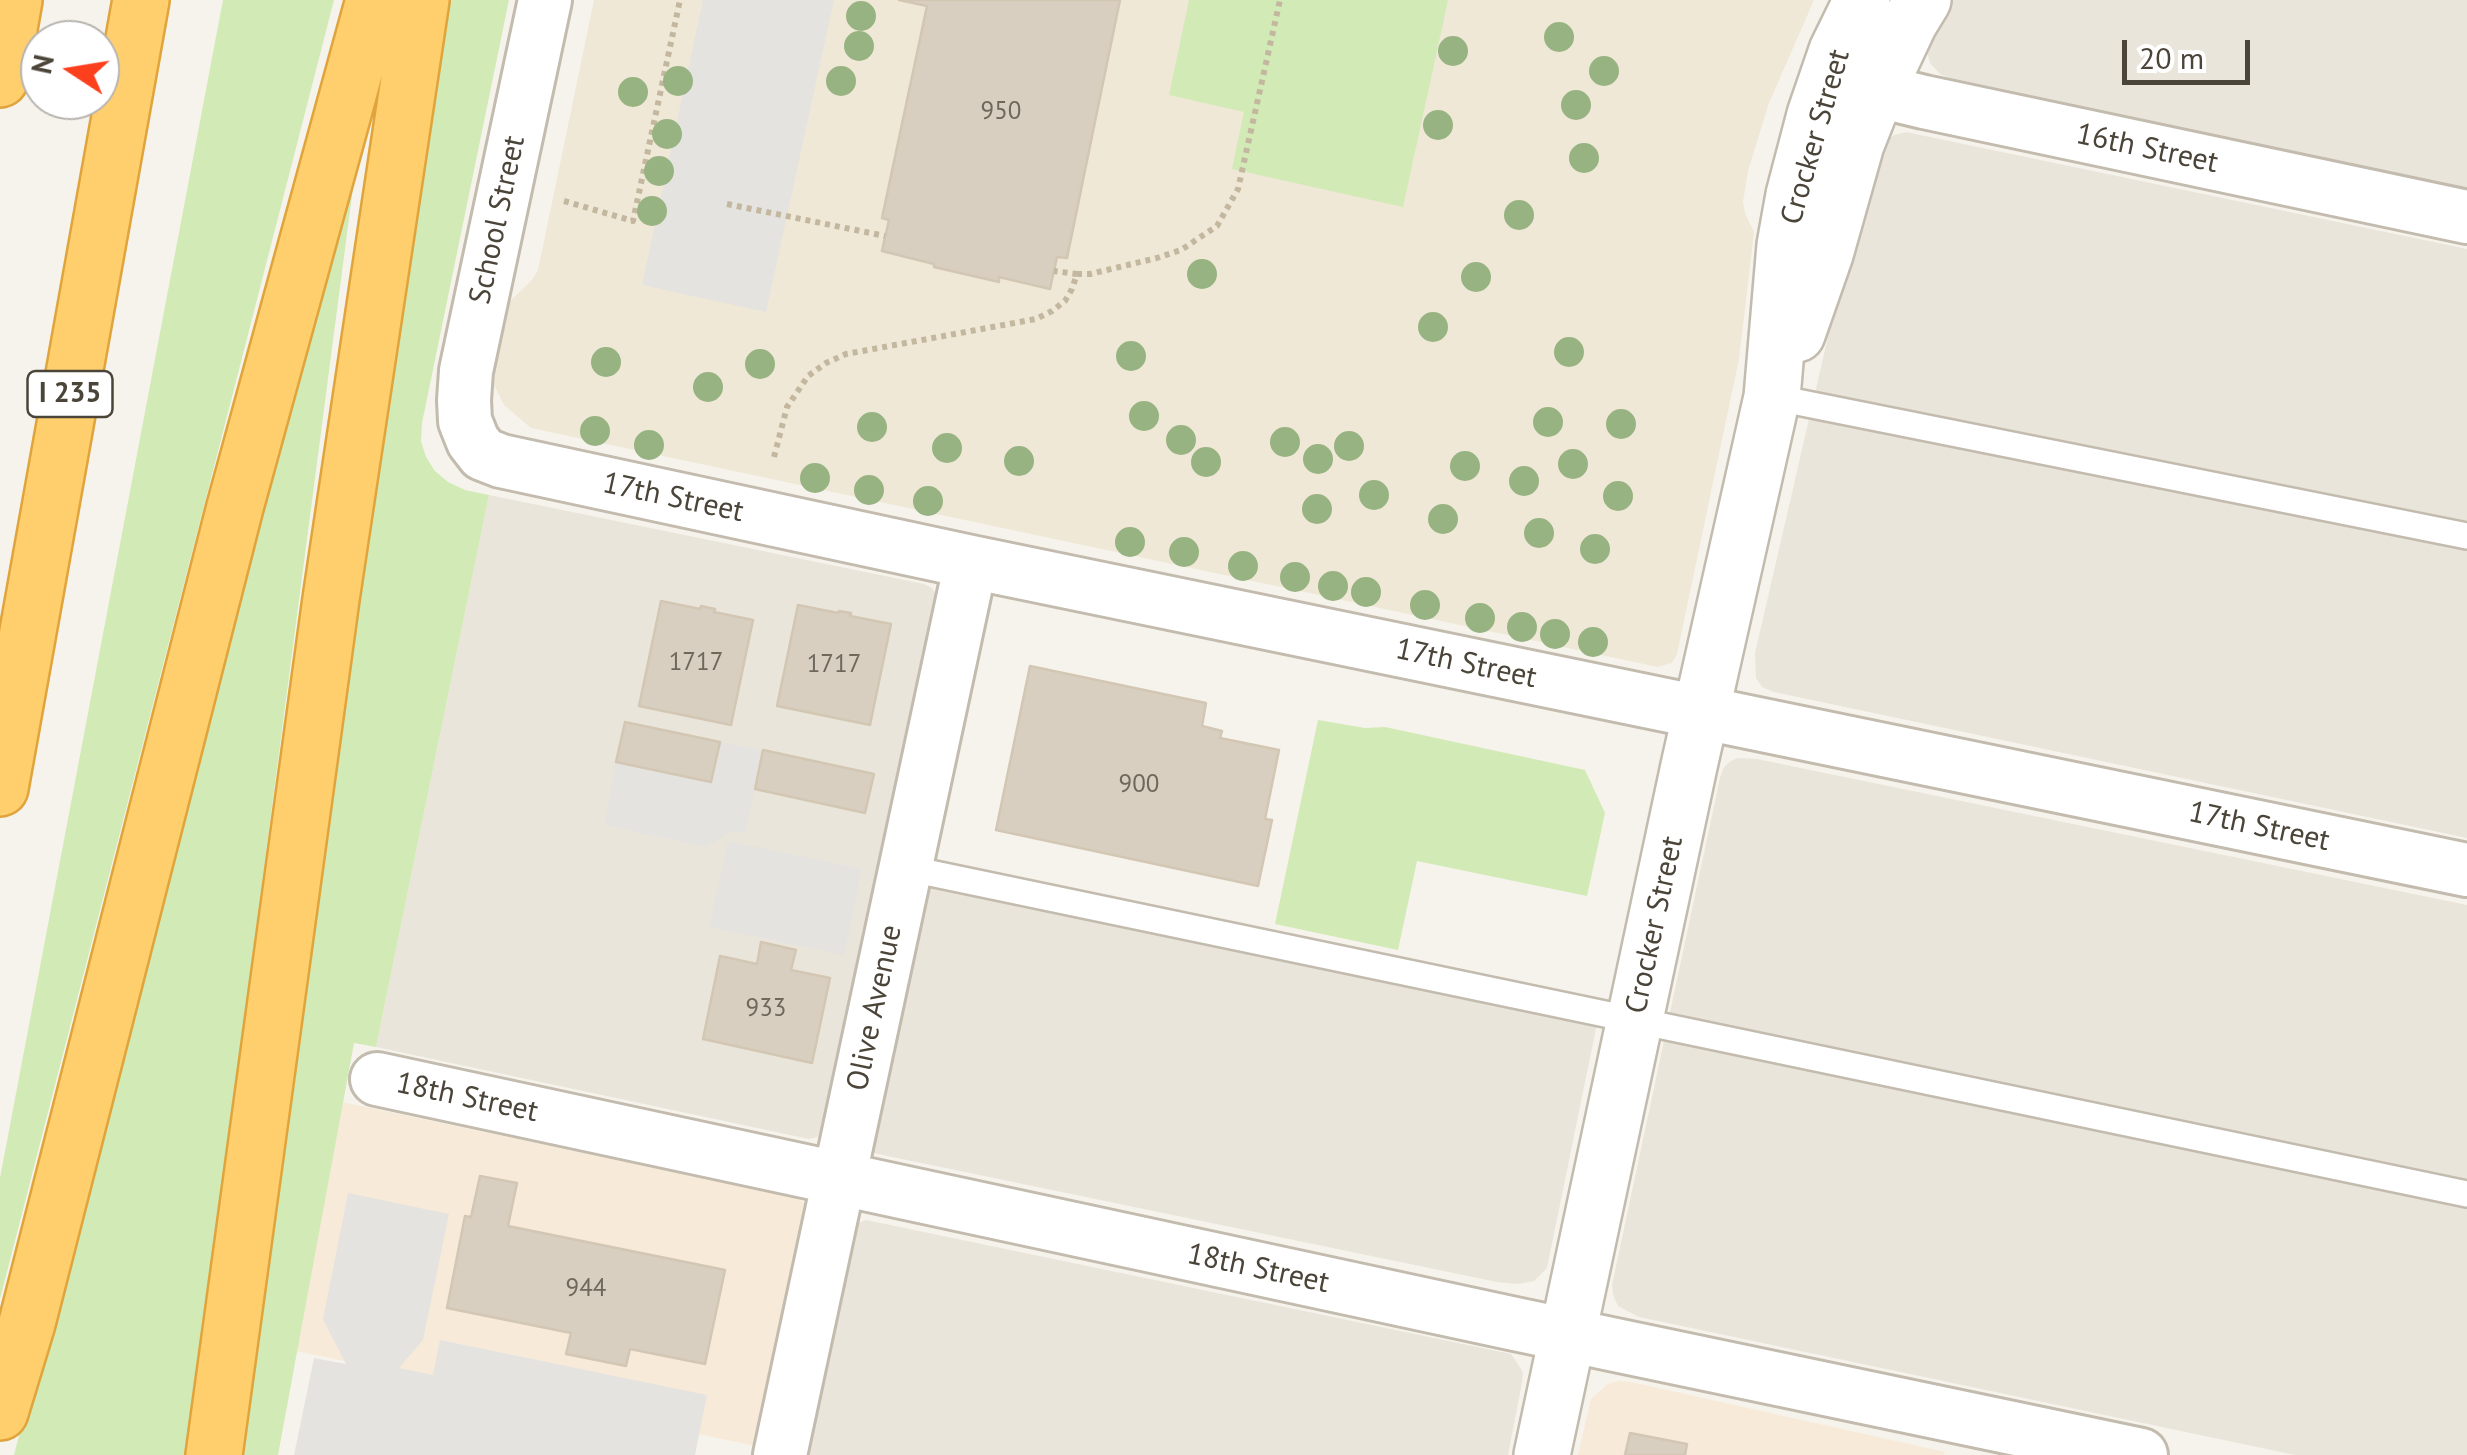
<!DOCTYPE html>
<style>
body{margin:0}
#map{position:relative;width:2467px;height:1455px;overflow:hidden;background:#f6f3ec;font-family:"PT Sans",sans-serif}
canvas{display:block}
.north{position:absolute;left:20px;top:20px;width:100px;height:100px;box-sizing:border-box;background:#fff;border:2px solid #b7b4b0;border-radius:50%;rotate:282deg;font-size:28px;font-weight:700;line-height:40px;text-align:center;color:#4b4439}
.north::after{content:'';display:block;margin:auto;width:35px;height:45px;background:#fc3f1d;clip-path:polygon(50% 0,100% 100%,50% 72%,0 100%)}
.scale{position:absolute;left:2122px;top:40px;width:128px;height:45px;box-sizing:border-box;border:5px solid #4b4439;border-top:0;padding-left:12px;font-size:30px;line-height:35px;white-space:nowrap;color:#4b4439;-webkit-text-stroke:8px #fff;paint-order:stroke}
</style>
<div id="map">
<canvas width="2467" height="1455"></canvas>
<div class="north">N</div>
<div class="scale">20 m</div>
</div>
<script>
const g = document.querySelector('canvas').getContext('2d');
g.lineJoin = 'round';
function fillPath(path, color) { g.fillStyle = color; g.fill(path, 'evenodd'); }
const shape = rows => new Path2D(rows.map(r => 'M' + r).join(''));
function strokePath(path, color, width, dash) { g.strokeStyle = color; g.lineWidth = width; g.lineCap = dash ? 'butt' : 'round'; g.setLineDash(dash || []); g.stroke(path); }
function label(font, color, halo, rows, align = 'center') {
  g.font = font + ' "PT Sans",sans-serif'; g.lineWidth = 10; g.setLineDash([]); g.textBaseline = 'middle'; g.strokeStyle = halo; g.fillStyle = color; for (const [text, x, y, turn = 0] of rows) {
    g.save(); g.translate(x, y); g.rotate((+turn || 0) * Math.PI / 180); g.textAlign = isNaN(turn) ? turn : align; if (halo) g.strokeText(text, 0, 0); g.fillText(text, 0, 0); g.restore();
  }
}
fillPath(shape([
 [1946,0,2467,0,2467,189,1953,80,1940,74,1930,63,1926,48],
 [1906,132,2467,249,2467,838,1774,692,1762,687,1756,678,1755,653,1846,259,1881,144,1894,135],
 [489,495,924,584,932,588,937,596,937,606,823,1130,817,1137,809,1139,376,1047],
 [1738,758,1757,759,2467,905,2467,1455,2295,1455,1639,1317,1618,1306,1613,1295,1612,1285,1720,778,1724,767,1731,761],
 [930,863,1601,1004,1547,1268,1534,1281,1518,1284,1497,1282,873,1153,867,1148],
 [866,1220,1511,1354,1523,1372,1522,1383,1508,1455,801,1455,855,1224]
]), '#eae5da');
fillPath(shape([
 [342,1102,797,1198,805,1204,810,1211,761,1447,296,1351],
 [1618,1381,1631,1382,1945,1452,1944,1455,1578,1455,1591,1399,1608,1384]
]), '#f7ead8');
fillPath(shape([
 [594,0,1814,0,1769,103,1748,171,1743,202,1745,213,1754,232,1739,359,1677,654,1672,663,1658,667,531,428,504,405,494,385,495,362,505,310,508,303,532,280,538,270]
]), '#efe8d6');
fillPath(shape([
 [223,0,334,0,0,1299,0,1178],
 [440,0,509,0,422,423,421,441,426,457,435,471,448,482,465,490,489,495,376,1047,354,1043,278,1455,239,1455],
 [1189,0,1448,0,1403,207,1232,169,1244,112,1169,95],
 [348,163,356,165,187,1455,14,1455],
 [1318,720,1365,728,1385,727,1585,770,1605,813,1587,896,1417,861,1398,950,1275,924]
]), '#d2eab5');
fillPath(shape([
 [703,0,834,0,766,312,642,285],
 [720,742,763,750,745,834,732,831,706,847,604,825,616,762,711,782],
 [728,841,862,869,844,955,709,927],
 [348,1193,449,1214,423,1340,399,1368,433,1375,440,1340,707,1395,695,1455,294,1455,314,1358,346,1364,323,1319]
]), '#e5e3e0');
const building = shape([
 [899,0,1120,0,1067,258,1057,257,1050,289,999,277,999,282,934,267,934,264,882,251,889,220,882,218,927,6,899,0],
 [661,601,700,609,701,606,715,609,714,612,753,620,731,725,639,706,661,601],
 [798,605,838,613,839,611,851,613,850,616,891,624,870,725,777,706,798,605],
 [1030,666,1206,703,1202,726,1222,731,1220,738,1279,750,1265,819,1272,820,1258,886,996,830,1030,666],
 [625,722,720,742,711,782,616,762,625,722],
 [763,750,874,774,865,813,755,789,763,750],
 [761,942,796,950,791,970,830,978,812,1063,703,1039,720,956,757,964,761,942],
 [480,1176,517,1183,508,1226,725,1270,705,1364,630,1349,626,1366,566,1354,571,1333,447,1308,465,1216,471,1217,480,1176],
 [1630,1433,1687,1444,1685,1455,1625,1455,1630,1433]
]);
fillPath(building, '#d8cfc1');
strokePath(building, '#d3c7b4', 2.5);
const service = shape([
 [1772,397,2467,536],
 [906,868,2467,1194]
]);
const minor = shape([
 [545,0,466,371,464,400,465,421,473,441,483,454,501,461,971,562,2467,870],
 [1833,80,1924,102,2467,217],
 [377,1079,1515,1324,2141,1455],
 [780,1455,971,562]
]);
const tertiary = shape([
 [1797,334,1825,254,1856,144,1877,91,1909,23,1923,0],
 [1542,1455,1689,766,1772,397,1785,245,1794,195,1815,115,1837,51,1862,0]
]);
const motorway = shape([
 [0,79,14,0],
 [0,788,141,0],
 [0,1412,27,1323,235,507,374,0],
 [214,1455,331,599,421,0]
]);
strokePath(service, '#c2bbae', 30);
strokePath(minor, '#c2bbae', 58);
strokePath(tertiary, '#c2bbae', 60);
strokePath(motorway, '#e0a43c', 60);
strokePath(shape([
 [564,201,633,221,680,0],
 [727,204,885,236],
 [1077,274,1090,274,1157,258,1181,250,1217,226,1238,189,1280,0],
 [774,457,787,407,808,376,826,363,846,354,1036,319,1052,311,1065,301,1072,289,1077,274,1054,271]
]), '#c4b79f', 6, [5, 5]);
strokePath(service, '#fff', 25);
strokePath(minor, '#fff', 52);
strokePath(tertiary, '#fff', 55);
strokePath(motorway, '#ffcf6e', 55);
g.fillStyle = '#97b381';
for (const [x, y] of [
 [861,16],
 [1559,37],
 [859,46],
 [1453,51],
 [1604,71],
 [678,81],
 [841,81],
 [633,92],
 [1576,105],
 [1438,125],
 [667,134],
 [1584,158],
 [659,171],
 [652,211],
 [1519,215],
 [1202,274],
 [1476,277],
 [1433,327],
 [1569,352],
 [1131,356],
 [606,362],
 [760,364],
 [708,387],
 [1144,416],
 [1548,422],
 [1621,424],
 [872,427],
 [595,431],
 [1181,440],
 [1285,442],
 [649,445],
 [1349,446],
 [947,448],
 [1318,459],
 [1019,461],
 [1206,462],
 [1573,464],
 [1465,466],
 [815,478],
 [1524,481],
 [869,490],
 [1374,495],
 [1618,496],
 [928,501],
 [1317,509],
 [1443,519],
 [1539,533],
 [1130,542],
 [1595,549],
 [1184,552],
 [1243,566],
 [1295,577],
 [1333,586],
 [1366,592],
 [1425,605],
 [1480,618],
 [1522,627],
 [1555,634],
 [1593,642]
]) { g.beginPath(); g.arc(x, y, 15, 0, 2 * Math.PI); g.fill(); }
label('25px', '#6e675b', null, [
 ["950",1001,112],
 ["1717",696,663],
 ["1717",834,665],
 ["900",1139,785],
 ["933",766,1009],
 ["944",586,1289]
]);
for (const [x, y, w] of [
 [70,394,85]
]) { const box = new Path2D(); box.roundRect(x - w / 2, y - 23, w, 46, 8); g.fillStyle = '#fff'; g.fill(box); strokePath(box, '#4b4439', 2.5); }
label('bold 28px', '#4b4439', null, [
 ["I 235",70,394]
]);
label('30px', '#4b4439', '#fff', [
 ["Crocker Street",1816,137,-74],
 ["16th Street",2147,149,12],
 ["School Street",498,220,-78],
 ["17th Street",673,498,12],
 ["17th Street",1466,664,12],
 ["17th Street",2259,827,12],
 ["Crocker Street",1655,925,-78],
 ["Olive Avenue",875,1008,-78],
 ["18th Street",467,1098,12],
 ["18th Street",1258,1269,12]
]);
</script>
